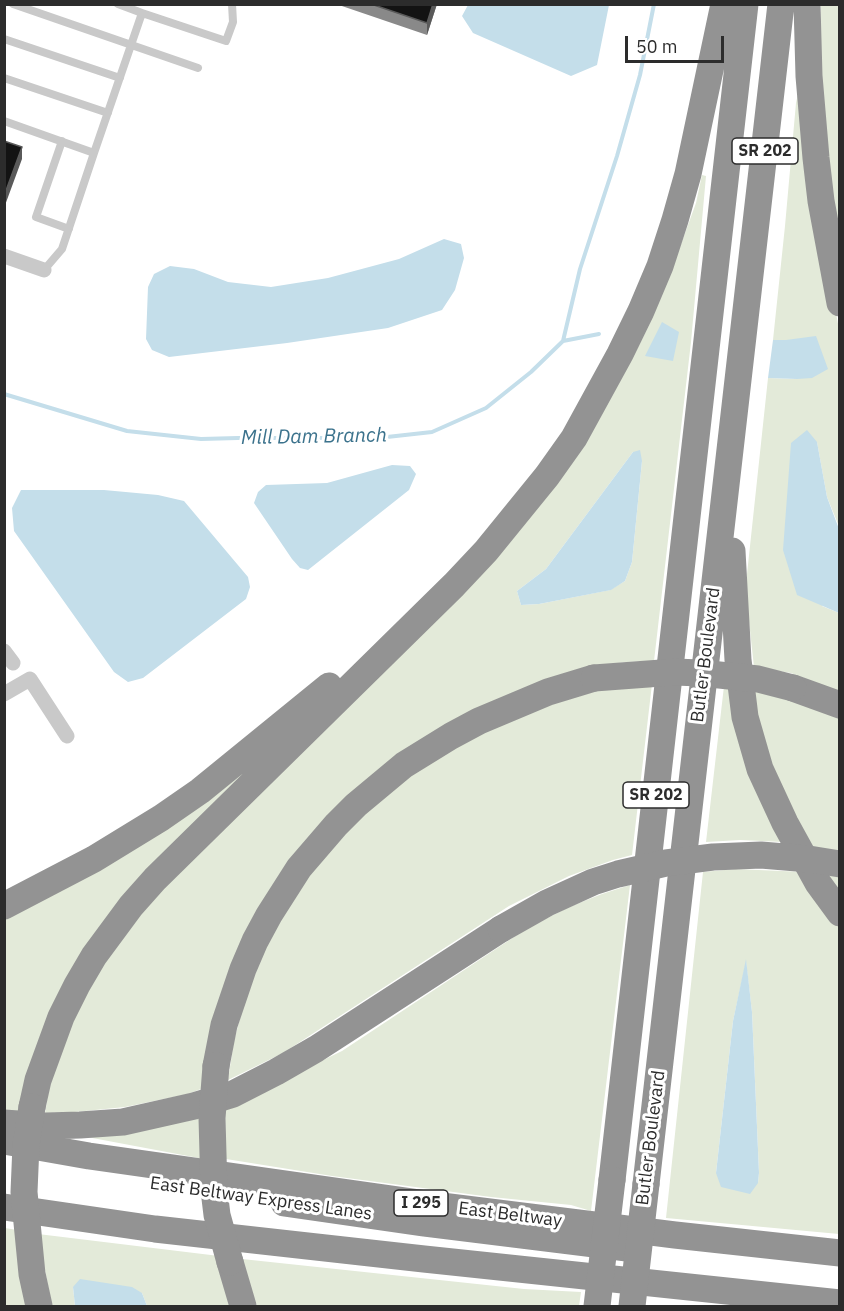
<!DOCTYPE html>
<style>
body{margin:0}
#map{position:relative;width:844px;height:1311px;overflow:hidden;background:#fff;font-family:"IBM Plex Sans",sans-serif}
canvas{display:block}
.frame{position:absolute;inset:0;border:6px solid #2c2c2c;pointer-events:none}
.scale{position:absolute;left:625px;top:36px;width:99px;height:27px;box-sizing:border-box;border:3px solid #2c2c2c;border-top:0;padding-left:8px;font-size:18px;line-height:21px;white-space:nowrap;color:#2c2c2c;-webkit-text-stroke:4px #fff;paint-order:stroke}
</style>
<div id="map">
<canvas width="844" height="1311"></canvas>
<div class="frame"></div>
<div class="scale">50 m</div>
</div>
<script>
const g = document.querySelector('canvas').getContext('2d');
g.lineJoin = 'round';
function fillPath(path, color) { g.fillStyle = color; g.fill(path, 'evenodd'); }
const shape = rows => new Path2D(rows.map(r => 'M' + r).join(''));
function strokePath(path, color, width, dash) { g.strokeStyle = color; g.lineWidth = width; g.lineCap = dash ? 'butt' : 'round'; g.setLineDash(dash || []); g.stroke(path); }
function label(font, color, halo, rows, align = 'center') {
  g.font = font + ' "IBM Plex Sans",sans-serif'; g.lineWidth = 6; g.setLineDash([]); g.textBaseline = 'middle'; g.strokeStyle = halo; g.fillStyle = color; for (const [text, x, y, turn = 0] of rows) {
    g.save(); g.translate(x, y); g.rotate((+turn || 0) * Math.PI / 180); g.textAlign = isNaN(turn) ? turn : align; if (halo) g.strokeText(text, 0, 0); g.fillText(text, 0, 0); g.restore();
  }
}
fillPath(shape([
 [821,5,839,5,839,243,824,132,820,26],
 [803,70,834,303,839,329,840,529,827,497,817,442,822,606,839,613,839,692,791,673,754,667,747,603,747,574,768,378,797,379,786,340,773,340,785,226,796,103],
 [702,175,706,176,691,342,654,661,627,662,593,666,555,677,307,840,206,1087,188,1094,125,1107,75,1112,45,1113,50,1083,69,1026,108,954,166,883,456,591,635,353,649,325,670,274,696,203],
 [633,452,642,461,632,562,625,581,610,590,539,604,521,605,517,591,546,569],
 [652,684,632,855,613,860,569,876,509,906,283,1053,228,1080,234,1041,245,999,269,940,303,882,370,806,438,755,532,710,594,691],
 [724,686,735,688,783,842,740,840,706,842],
 [750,690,784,696,839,715,839,898,782,804],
 [271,746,133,887,22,1112,5,1110,4,910],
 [735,869,805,872,839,921,839,1234,666,1218,703,872],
 [746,962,752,1012,759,1173,758,1183,716,1173,733,1021],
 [630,885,591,1211,571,1205,491,1197,332,1176,226,1159,225,1107,342,1051,526,929,561,911,579,903,602,894],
 [204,1115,204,1159,87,1137],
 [5,1228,17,1230,29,1306,5,1306],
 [38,1234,219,1256,236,1306,147,1306,142,1293,73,1287,75,1306,52,1306],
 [242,1259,524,1289,581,1292,579,1306,257,1306,246,1274]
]), '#e3ead9');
fillPath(shape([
 [468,5,609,5,597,65,571,76,473,33,462,16],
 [444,239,461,244,464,258,455,290,442,310,388,328,287,343,169,357,152,350,146,339,148,287,154,274,170,266,194,269,228,282,271,287,328,278,399,259],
 [662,322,679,332,673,361,645,356],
 [816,336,828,369,812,378,797,379,768,378,773,340,786,340],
 [807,430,817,442,827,497,839,529,839,613,797,595,783,550,791,443],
 [640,450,642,461,632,562,625,581,611,590,539,604,521,605,517,591,546,569,633,452],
 [392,465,410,466,416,474,409,490,308,570,300,568,292,559,254,503,258,492,266,485,327,483],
 [21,490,104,490,158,495,184,501,248,577,250,587,246,599,143,678,128,682,114,672,14,531,12,508],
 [746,959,752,1012,759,1173,758,1183,750,1194,721,1187,716,1173,733,1021],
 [80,1279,132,1287,142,1293,147,1306,75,1306,73,1287]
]), '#c4deea');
strokePath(shape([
 [563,341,580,269,617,156,640,75,654,4],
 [4,394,127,431,201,439,238,438,338,438,387,437,432,432,486,408,531,372,563,341,599,334]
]), '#c4deea', 4);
strokePath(shape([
 [13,4,198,68],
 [142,13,226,41,233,22,232,4],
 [4,39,120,78],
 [4,78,108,113],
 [4,121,94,153,62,249,44,270],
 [62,141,36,217,69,229],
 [94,153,142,13,118,4]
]), '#c9c9c9', 8);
strokePath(shape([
 [4,256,44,270],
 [4,651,13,663],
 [4,694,30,679,67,736]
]), '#c9c9c9', 15);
strokePath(shape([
 [807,4,809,76,816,158,821,201,840,303],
 [732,551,738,660,745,717,760,769,785,823,818,883,840,913],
 [793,688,840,705],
 [4,906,94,859,161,818,200,791,329,686],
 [216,1066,224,1025,243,969,255,941,269,915,299,868,336,825,356,805,404,765,451,736,479,721,548,692,594,678],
 [32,1107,38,1080,61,1017,77,985,94,956,131,906,155,879,454,585,486,551,547,476,574,438,620,354,641,311,660,266,675,220,688,174,724,4],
 [4,1123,46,1126,80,1125,123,1122,194,1106,233,1094,276,1072,316,1049,501,929],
 [4,1141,89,1156,427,1204,675,1235,840,1253],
 [612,1180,745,4],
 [646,1184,781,4],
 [284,1203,423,1223,627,1248],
 [4,1207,155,1229,424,1259,840,1303],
 [230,1262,243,1306]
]), '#939393', 27);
strokePath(shape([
 [594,678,675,672,700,673,758,679,793,688],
 [501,929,547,903,593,882,618,874,666,863,713,857,761,855,809,859,840,864],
 [216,1066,212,1118,214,1190,217,1215,230,1262],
 [32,1107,26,1145,24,1192,32,1274,39,1306],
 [597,1306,612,1180],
 [632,1306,646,1184]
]), '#939393', 27);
fillPath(shape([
 [336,4,437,4,427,35]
]), '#898989');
fillPath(shape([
 [433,4,437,4,427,35,427,23],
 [22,147,22,159,4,208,4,196]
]), '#5a5a5a');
const building = shape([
 [371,4,433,4,427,23,371,4],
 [4,141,22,147,4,196,4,141]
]);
fillPath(building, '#131313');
strokePath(building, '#5a5a5a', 1.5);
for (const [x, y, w] of [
 [765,151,66],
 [656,795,66],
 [421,1203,54]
]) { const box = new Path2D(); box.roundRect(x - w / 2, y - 13, w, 26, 4.5); g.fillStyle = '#fff'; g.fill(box); strokePath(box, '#2c2c2c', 1.5); }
label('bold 16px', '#2c2c2c', null, [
 ["SR 202",765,151],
 ["SR 202",656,795],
 ["I 295",421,1203]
]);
label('18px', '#2c2c2c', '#fff', [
 ["Butler Boulevard",706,655,-83],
 ["Butler Boulevard",651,1138,-83],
 ["East Beltway Express Lanes",261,1199,8],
 ["East Beltway",510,1215,7]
]);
label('italic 20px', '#3b728c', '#fff', [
 ["Mill Dam Branch",314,437,-1]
]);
</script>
